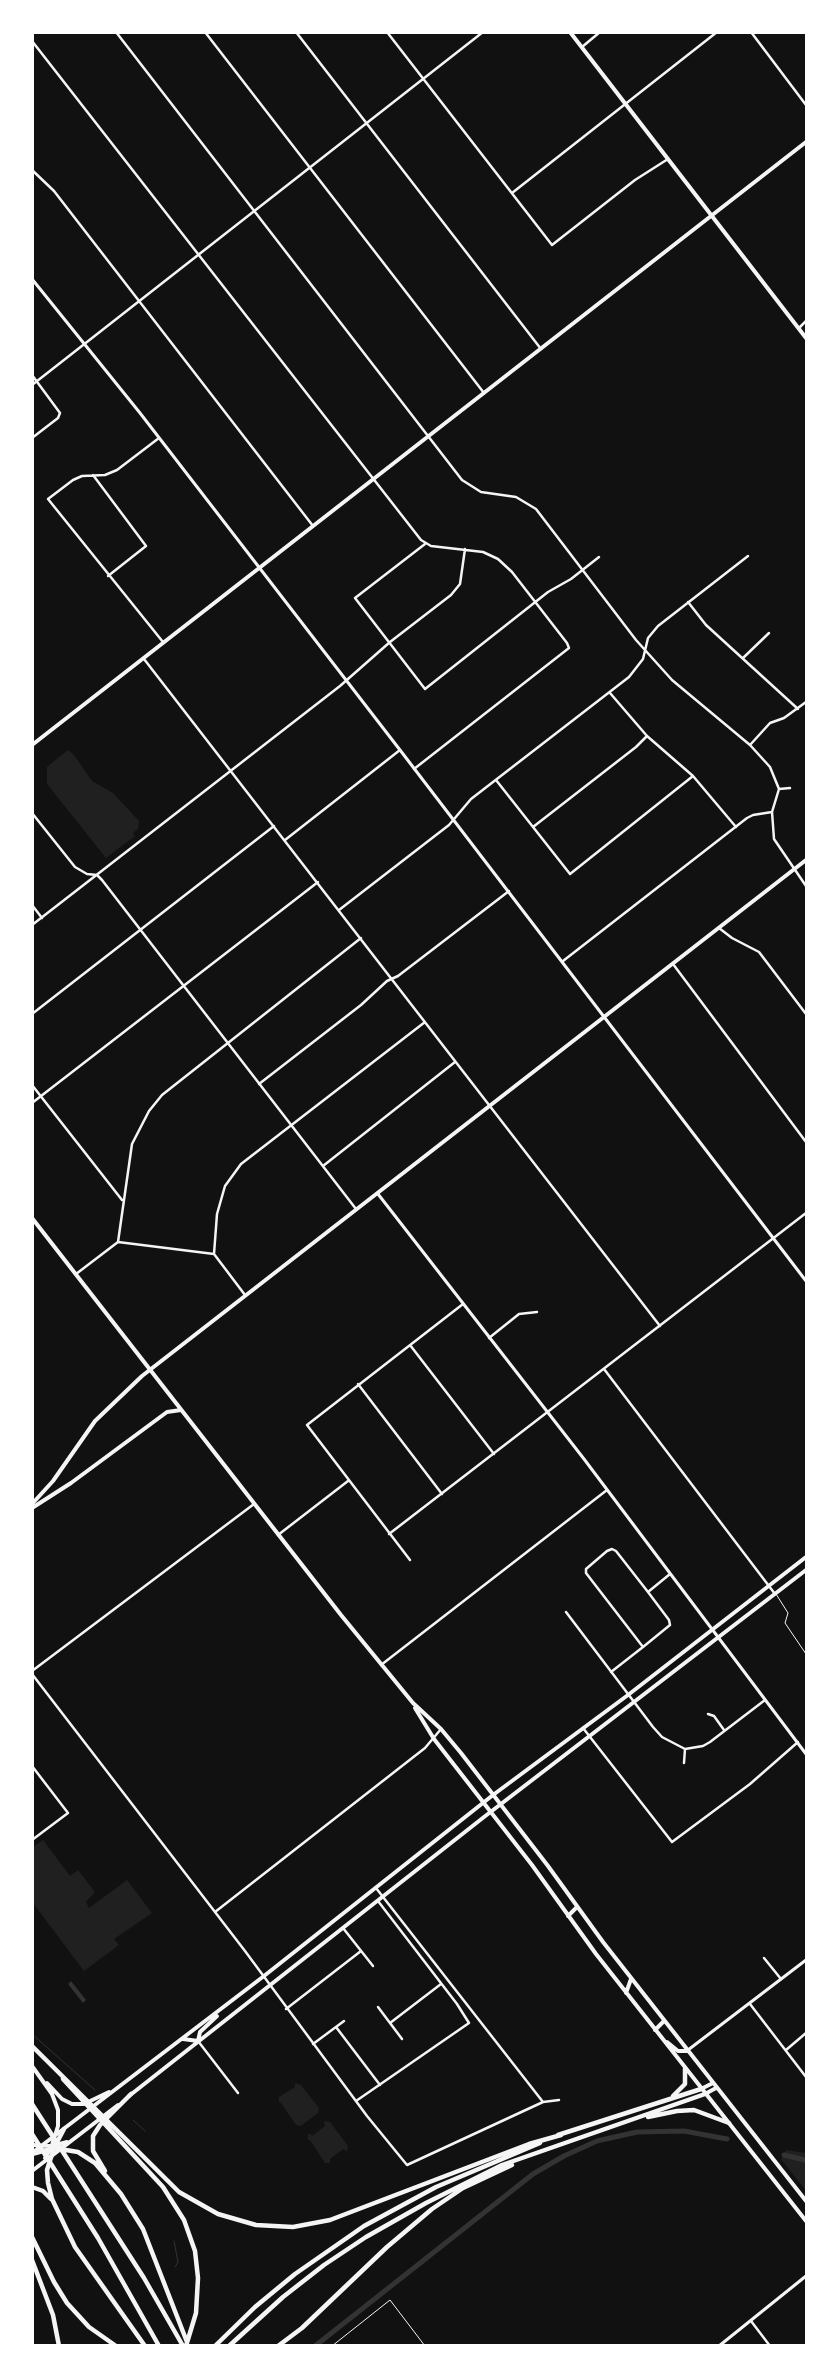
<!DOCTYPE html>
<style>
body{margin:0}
#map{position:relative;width:839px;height:2378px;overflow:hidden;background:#111;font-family:Ubuntu,sans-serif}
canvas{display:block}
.frame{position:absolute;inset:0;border:34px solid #fff;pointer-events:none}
</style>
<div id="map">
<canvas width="839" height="2378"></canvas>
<div class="frame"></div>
</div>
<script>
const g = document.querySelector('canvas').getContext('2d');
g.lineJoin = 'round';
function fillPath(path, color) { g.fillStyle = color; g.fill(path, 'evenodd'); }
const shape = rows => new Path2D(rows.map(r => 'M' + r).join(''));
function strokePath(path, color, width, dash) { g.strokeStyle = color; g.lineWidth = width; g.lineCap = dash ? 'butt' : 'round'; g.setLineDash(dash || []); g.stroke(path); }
fillPath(shape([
 [68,750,74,755,92,781,113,793,139,821,138,829,133,833,135,836,106,858,47,784,47,767],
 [43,1840,70,1876,78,1870,95,1892,86,1902,89,1908,127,1880,152,1913,114,1939,119,1945,84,1971,33,1903,33,1847],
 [295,2083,301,2085,319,2108,318,2113,301,2126,296,2125,281,2103,279,2102,279,2097,295,2087],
 [324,2121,330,2122,348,2146,347,2151,343,2149,330,2159,330,2163,325,2163,310,2140,308,2140,308,2135,310,2133,312,2136,325,2126],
 [786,2150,806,2153,806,2191,781,2159]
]), '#202020');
fillPath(shape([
 [71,1981,86,2000,83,2003,68,1984]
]), '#333');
strokePath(shape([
 [32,2034,95,2090],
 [133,2120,145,2131],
 [174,2241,178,2262,175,2267]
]), '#333', 1);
strokePath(shape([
 [784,2155,805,2160],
 [315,2346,533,2174,564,2156,597,2141,637,2132,684,2131,727,2139]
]), '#333', 5);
strokePath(shape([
 [776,1594,788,1613,785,1623,806,1654],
 [332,2346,390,2300,425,2346]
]), '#f5f5f5', 1);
strokePath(shape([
 [116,32,462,480,481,492,516,497,536,509,636,640,672,680,750,745,770,767,779,789,772,812,774,839,806,886],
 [205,32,484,393],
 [296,32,541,349],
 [387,32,552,245,635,180,668,159],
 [751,32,806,105],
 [32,41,421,540,431,546,483,552,498,559,512,572,567,643,569,648,414,769],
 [582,47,600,32],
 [32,170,54,191,313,526],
 [512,193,717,32],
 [799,328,806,321],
 [32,375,60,413,58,418,32,438],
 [32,385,483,32],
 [159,438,117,470,105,475,82,476,73,480,48,499,163,642],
 [93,475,146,546,108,576],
 [425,544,355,598,425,689,548,592,571,579,599,557],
 [688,602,706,625,798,709],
 [743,658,769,633],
 [144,659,660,1326],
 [610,693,647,736,693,776,736,827],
 [750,745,770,723,784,718,806,702],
 [496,780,570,874,693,776],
 [779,789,790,788],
 [32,813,75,867,87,874,97,875,102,880,356,1209],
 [533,827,636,747,647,736],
 [285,840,400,750],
 [32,905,42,918],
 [339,910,449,825,471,799,629,677,643,659,648,638,658,626,748,556],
 [32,925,340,686,390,642,451,595,460,584,465,549],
 [719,928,732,938,759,952,806,1014],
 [563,961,747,818,753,815,772,812],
 [673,964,806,1142],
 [32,1014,274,826],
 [259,1084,361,1005,387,981,398,976,509,891],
 [32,1085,122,1200],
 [32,1103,318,882],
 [323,1166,455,1062],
 [118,1242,214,1254,245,1295],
 [214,1254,217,1214,225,1186,241,1164,425,1022],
 [76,1274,118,1242,132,1144,149,1111,162,1095,361,938],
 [489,1338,519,1314,537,1312],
 [410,1345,494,1454],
 [604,1369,775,1594],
 [358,1384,442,1494],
 [389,1534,806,1213],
 [278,1535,348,1481],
 [410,1560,307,1425,463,1304],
 [648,1592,669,1620,670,1625,643,1647,586,1573,586,1569,607,1551,612,1549,616,1551,648,1592,670,1574],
 [566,1612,653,1727,662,1737,685,1749,684,1763],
 [381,1665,607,1490],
 [32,1671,254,1504],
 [611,1672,643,1647],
 [32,1674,245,1951,367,2116,407,2165,543,2102,559,2100],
 [708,1714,714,1716,724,1730],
 [583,1728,672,1842,750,1784,798,1742],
 [685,1749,703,1746,710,1742,765,1700],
 [32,1766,68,1813,32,1840],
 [376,1888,543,2102],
 [215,1912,425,1748,441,1729],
 [343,1928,373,1966],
 [764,1958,781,1979],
 [750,2004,806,2077],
 [378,2007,402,2039],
 [286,2009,361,1951],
 [390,2023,441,1984],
 [336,2027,380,2085],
 [198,2041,238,2093],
 [313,2044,344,2021],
 [786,2050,806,2033],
 [356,2101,469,2023,457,2004,378,1901],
 [751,2321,770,2346]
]), '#f5f5f5', 2.5);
strokePath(shape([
 [32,279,140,413,400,750,806,1281],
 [378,1194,584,1459,806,1754],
 [688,2050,806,1960],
 [719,2346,806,2276]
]), '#f5f5f5', 3);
strokePath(shape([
 [570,32,806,338],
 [32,745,806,142],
 [32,1504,53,1481,95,1421,142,1376,806,860]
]), '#f5f5f5', 4);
strokePath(shape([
 [32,1218,341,1615,413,1703,441,1729,461,1753,548,1866,603,1942,806,2201],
 [32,1508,71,1483,167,1412,181,1410],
 [415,1708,434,1739,532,1865,596,1954,806,2221],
 [568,1916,577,1907],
 [626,1993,631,1979],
 [655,2030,664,2021],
 [183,2039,198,2041],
 [198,2041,200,2032,217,2016],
 [667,2042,678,2051,687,2051],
 [32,2066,52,2094,58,2110,58,2126,51,2148,45,2158],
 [47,2083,62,2099,72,2104,84,2104,109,2092],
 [701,2089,713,2083],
 [705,2094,716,2088],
 [129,2096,484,1817,806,1570],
 [32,2145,52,2146,67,2142],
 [32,2153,264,1976,493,1795,628,1695,806,1557],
 [32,2171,118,2105]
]), '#f5f5f5', 4);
strokePath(shape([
 [32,2046,179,2192,218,2214,256,2225,293,2227,330,2220,529,2144,561,2135],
 [63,2079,163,2187,184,2220,195,2251,198,2278,196,2313,186,2346],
 [673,2096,685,2084,685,2069],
 [32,2104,144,2278,183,2346],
 [648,2117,677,2111,694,2110,729,2123],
 [64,2129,54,2148,47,2170,48,2183,52,2199,75,2247,145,2346],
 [32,2134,98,2238,159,2346],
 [558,2135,701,2089],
 [32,2154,54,2148,78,2152,95,2163,121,2194,143,2229,187,2342],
 [105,2171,93,2151,93,2136,100,2125,131,2094],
 [32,2187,43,2191,51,2199],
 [32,2237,54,2282,67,2303,89,2327,116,2346],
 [32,2260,53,2315,59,2346],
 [215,2346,255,2307,295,2274,364,2226,436,2187,540,2143],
 [229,2346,283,2297,324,2265,366,2237,426,2203,502,2165,705,2094],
 [278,2346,302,2328,387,2247,432,2209,463,2188,512,2165]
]), '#f5f5f5', 4.5);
</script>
